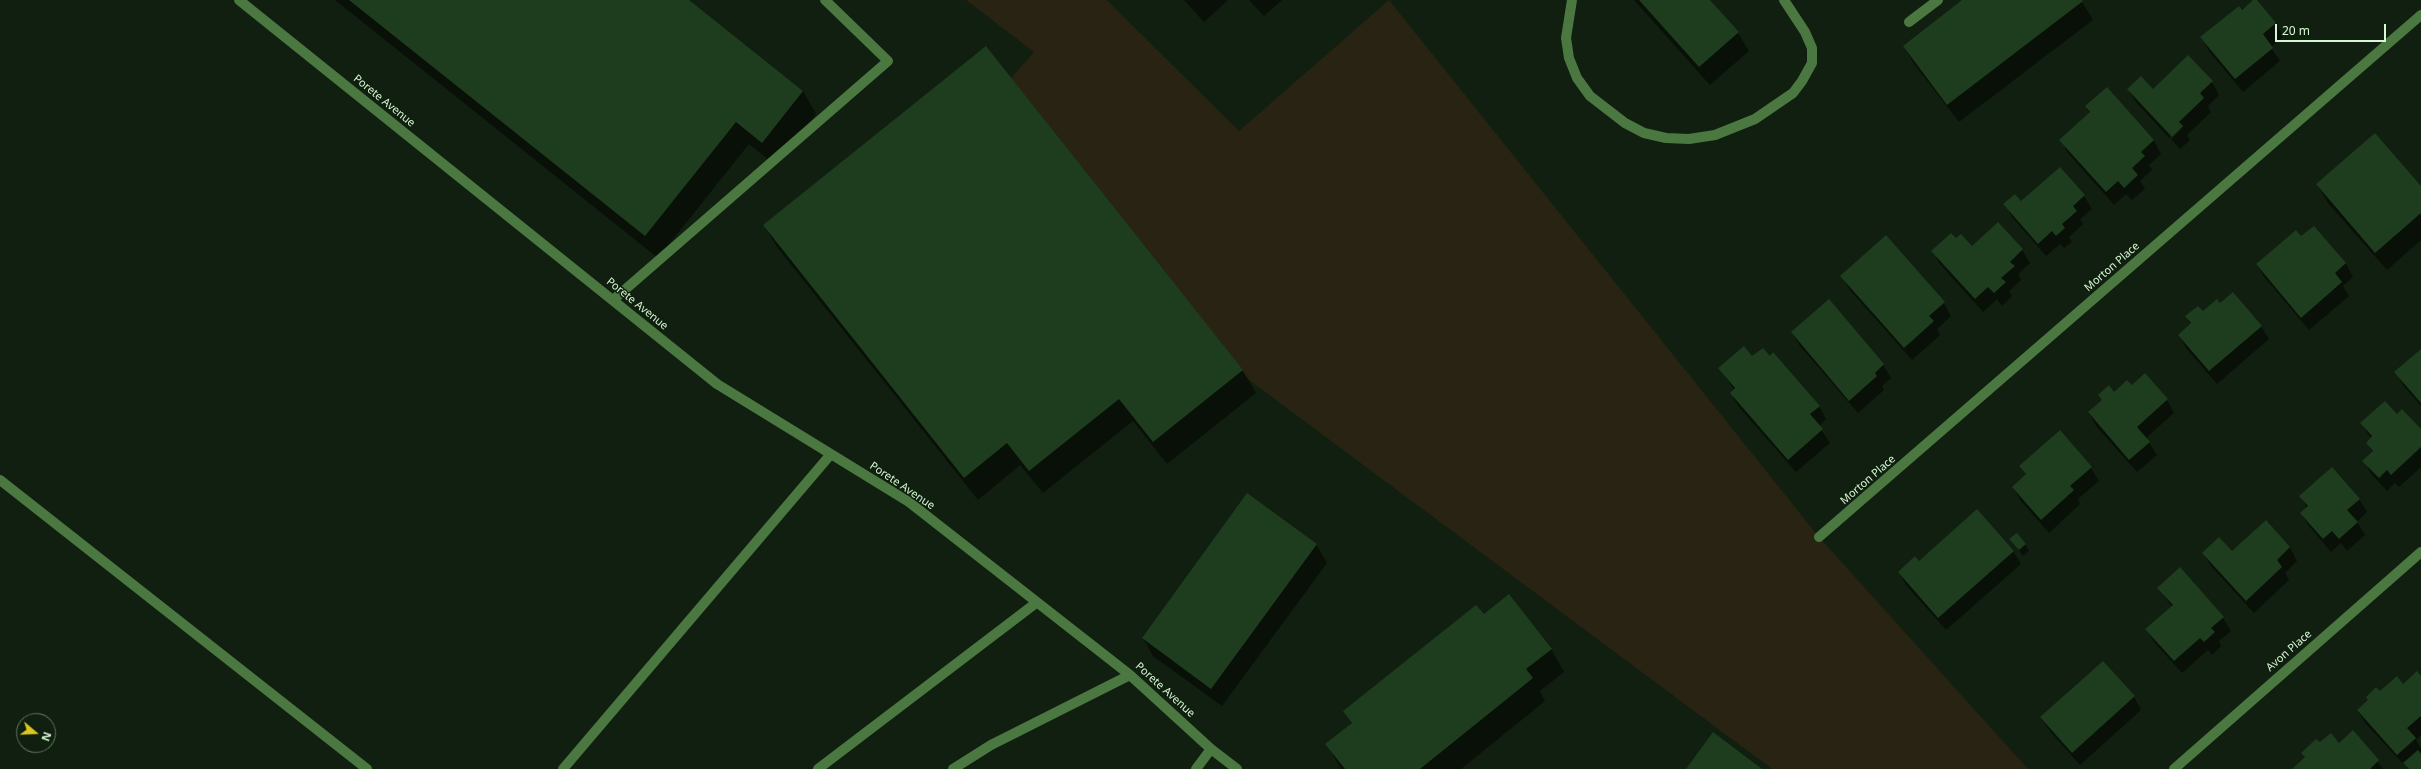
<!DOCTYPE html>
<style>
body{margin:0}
#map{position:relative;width:2421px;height:769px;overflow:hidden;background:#101f0f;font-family:"Noto Sans",sans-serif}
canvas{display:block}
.north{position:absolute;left:16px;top:713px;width:40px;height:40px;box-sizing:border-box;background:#101f0f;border:1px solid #5f765d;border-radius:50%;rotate:109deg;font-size:11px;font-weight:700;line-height:16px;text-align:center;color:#d6f9d3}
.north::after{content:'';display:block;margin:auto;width:14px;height:18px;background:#dbc71d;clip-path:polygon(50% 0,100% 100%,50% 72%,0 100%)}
.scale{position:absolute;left:2275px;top:24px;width:111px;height:18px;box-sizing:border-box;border:2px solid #d6f9d3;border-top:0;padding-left:5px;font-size:12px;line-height:14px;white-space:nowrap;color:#d6f9d3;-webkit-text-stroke:3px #101f0f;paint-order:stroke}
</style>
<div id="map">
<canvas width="2421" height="769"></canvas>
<div class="north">N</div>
<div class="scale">20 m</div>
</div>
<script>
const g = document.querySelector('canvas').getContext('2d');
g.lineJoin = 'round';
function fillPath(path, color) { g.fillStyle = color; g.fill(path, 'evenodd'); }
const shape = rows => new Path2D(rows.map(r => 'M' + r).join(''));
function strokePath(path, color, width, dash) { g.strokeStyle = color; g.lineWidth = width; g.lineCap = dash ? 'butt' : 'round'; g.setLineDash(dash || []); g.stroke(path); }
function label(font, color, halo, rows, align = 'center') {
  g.font = font + ' "Noto Sans",sans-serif'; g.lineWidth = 3; g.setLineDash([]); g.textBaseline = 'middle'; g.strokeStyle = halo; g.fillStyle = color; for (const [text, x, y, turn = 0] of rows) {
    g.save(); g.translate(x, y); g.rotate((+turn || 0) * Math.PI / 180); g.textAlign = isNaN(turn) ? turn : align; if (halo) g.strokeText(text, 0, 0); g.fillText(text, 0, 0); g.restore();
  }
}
fillPath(shape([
 [966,0,1107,0,1239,131,1389,0,1819,537,2028,769,1772,769,1249,380,1011,78,1034,52]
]), '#282313');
fillPath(shape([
 [335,0,688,0,803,91,816,114,775,165,749,144,658,258],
 [1184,0,1228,0,1204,22],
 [1249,0,1282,0,1264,16],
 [1634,0,1708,0,1738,33,1749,51,1710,85],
 [1964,0,2081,0,2093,20,1959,122,1914,64,1904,46],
 [2255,0,2276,24,2283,37,2271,47,2280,61,2243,92,2209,51,2202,38],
 [986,47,1243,371,1256,393,1167,464,1133,421,1043,493,1020,465,978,500,777,247,764,225],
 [2212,82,2219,95,2208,106,2211,112,2187,135,2190,140,2180,149,2171,139,2183,127,2183,125,2169,138,2136,102,2128,89,2153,90],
 [2107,89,2154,141,2161,154,2149,165,2152,170,2140,181,2145,189,2132,200,2126,194,2114,205,2068,153,2061,140,2090,114,2086,107],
 [2060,168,2084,196,2092,209,2080,219,2083,224,2069,237,2072,242,2064,248,2060,244,2046,256,2012,217,2005,204,2021,203],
 [2317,184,2421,188,2421,240,2387,270,2328,203],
 [1998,224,2022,250,2030,263,2018,274,2021,280,2009,291,2012,296,2002,306,1997,299,1983,312,1940,264,1932,251,1956,240,1972,248],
 [2314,227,2346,264,2353,277,2343,286,2349,296,2309,330,2265,278,2257,265,2301,238],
 [1842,276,1944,303,1951,316,1937,329,1940,335,1912,360,1849,289],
 [1829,301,1883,365,1891,378,1882,386,1884,390,1858,413,1800,346,1792,333],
 [2220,305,2261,326,2269,339,2217,384,2186,348,2179,335,2191,325,2186,317,2203,313],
 [2421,350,2421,406,2403,385,2396,372],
 [1752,358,1819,406,1826,419,1819,426,1830,443,1796,472,1738,406,1731,393,1734,390,1720,368],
 [2131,386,2167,400,2174,413,2146,438,2157,455,2137,472,2096,426,2089,413,2114,393],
 [2397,416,2421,431,2421,467,2399,487,2395,483,2387,491,2371,474,2364,461,2373,453,2367,443,2371,439,2361,423],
 [2060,432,2091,468,2099,481,2078,499,2080,504,2049,533,2020,500,2013,487,2026,475,2021,466],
 [2301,496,2359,499,2367,512,2357,522,2365,535,2347,551,2341,543,2331,552,2309,526,2301,513,2307,508],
 [2266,522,2290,548,2297,561,2285,573,2289,580,2254,613,2211,566,2203,553,2232,552],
 [2011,539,2025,544,2029,551,2023,556],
 [1316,544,1327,563,1222,706,1153,656,1143,638],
 [2013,551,2021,564,1946,630,1906,585,1899,572,1919,562],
 [2158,588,2223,618,2231,631,2219,641,2221,646,2212,655,2208,650,2182,673,2154,642,2147,629,2172,607],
 [1484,616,1551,649,1564,672,1540,691,1545,701,1461,769,1341,769,1327,744,1352,724,1345,711],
 [2421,677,2421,735,2416,740,2421,749,2421,769,2408,769,2366,724,2358,711,2380,693],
 [2134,697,2141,710,2080,765,2049,730,2041,717],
 [2353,732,2383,769,2294,769,2306,758,2302,753,2320,744,2339,744]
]), '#0007');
fillPath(shape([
 [349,0,689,0,803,91,762,143,736,122,645,236],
 [1639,0,1710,0,1739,32,1699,67],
 [1962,0,2082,0,2083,1,1947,105,1903,46],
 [2253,0,2257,0,2276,23,2263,34,2273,48,2235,79,2200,37,2239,6,2242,10],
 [986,46,1243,370,1153,442,1119,399,1029,471,1007,443,964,478,763,225],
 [2188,55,2213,81,2200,93,2204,98,2179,122,2183,126,2172,137,2127,89,2141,76,2153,89],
 [2107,87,2154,140,2141,152,2145,156,2132,168,2138,175,2124,188,2118,181,2106,192,2059,140,2090,112,2085,106],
 [2375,133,2421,186,2421,213,2375,253,2316,184],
 [2060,167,2085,195,2073,206,2077,211,2062,224,2065,228,2056,236,2052,231,2038,244,2003,204,2015,194,2021,201],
 [1998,222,2023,249,2010,262,2015,266,2001,278,2006,282,1994,293,1988,287,1975,299,1931,251,1951,233,1956,238,1961,234,1972,246],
 [2314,226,2346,263,2335,273,2342,282,2301,318,2256,264,2296,230,2301,236],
 [1886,235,1945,302,1929,316,1934,321,1904,348,1840,276],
 [2233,292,2262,326,2209,371,2178,335,2191,323,2185,316,2198,306,2203,311,2217,299,2220,303],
 [1829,299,1884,364,1875,373,1877,376,1849,401,1791,332],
 [1744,346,1752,356,1763,348,1770,356,1773,352,1820,406,1810,414,1823,429,1788,460,1730,393,1735,388,1718,368],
 [2421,349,2421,403,2394,372],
 [2145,373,2168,399,2137,427,2150,442,2129,460,2088,412,2102,400,2098,395,2109,385,2114,392,2127,380,2132,385],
 [2385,401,2397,414,2402,409,2421,429,2421,447,2391,475,2387,470,2379,478,2362,461,2373,451,2366,443,2372,436,2360,423],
 [2060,430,2092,467,2070,486,2074,490,2041,520,2012,487,2026,474,2019,466],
 [2332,467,2360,499,2347,510,2358,522,2339,539,2332,531,2323,539,2300,513,2308,506,2299,496],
 [1247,493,1317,544,1211,689,1142,638],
 [1977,509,2014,551,1938,618,1898,572,1915,556,1919,561],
 [2266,520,2290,547,2277,560,2282,567,2246,601,2202,553,2219,537,2232,551],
 [2017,533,2026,544,2019,550,2009,539],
 [2180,567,2224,617,2211,628,2215,632,2204,642,2200,638,2174,661,2145,629,2173,605,2157,588],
 [1509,594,1552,649,1526,669,1533,678,1420,769,1345,769,1325,744,1352,723,1343,711,1476,605,1484,614],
 [2103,661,2135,696,2072,753,2040,717],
 [2417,671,2421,676,2421,716,2407,728,2416,738,2397,755,2357,710,2368,700,2366,697,2376,687,2380,691,2397,676,2403,684],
 [2353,730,2379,760,2370,769,2292,769,2305,757,2301,753,2316,739,2320,742,2331,733,2339,743],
 [1713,732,1762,769,1686,769],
 [2418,750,2421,754,2421,769,2409,769,2403,763]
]), '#1e3d1e');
strokePath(shape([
 [239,0,717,384,909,502,1130,675,1211,749,1237,769],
 [1572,0,1566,38,1569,58,1577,78,1590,96,1625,123,1644,133,1666,138,1689,139,1715,135,1755,119,1793,93,1802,81,1812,63,1812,48,1805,32,1784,0],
 [1909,22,1938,0],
 [613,300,888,61,825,0],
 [0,480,367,769],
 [1819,537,2421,15],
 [563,769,831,454],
 [818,769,1036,603],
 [953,769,991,745,1130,675],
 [1196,769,1211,749],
 [2174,769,2421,552]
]), '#4a7840', 10);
label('11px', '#d6f9d3', '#101f0f', [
 ["Porete Avenue",384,101,39],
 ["Morton Place",2112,267,-41],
 ["Porete Avenue",637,304,39],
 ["Morton Place",1868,480,-41],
 ["Porete Avenue",902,486,34],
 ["Avon Place",2289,651,-41],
 ["Porete Avenue",1165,690,42]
]);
</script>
